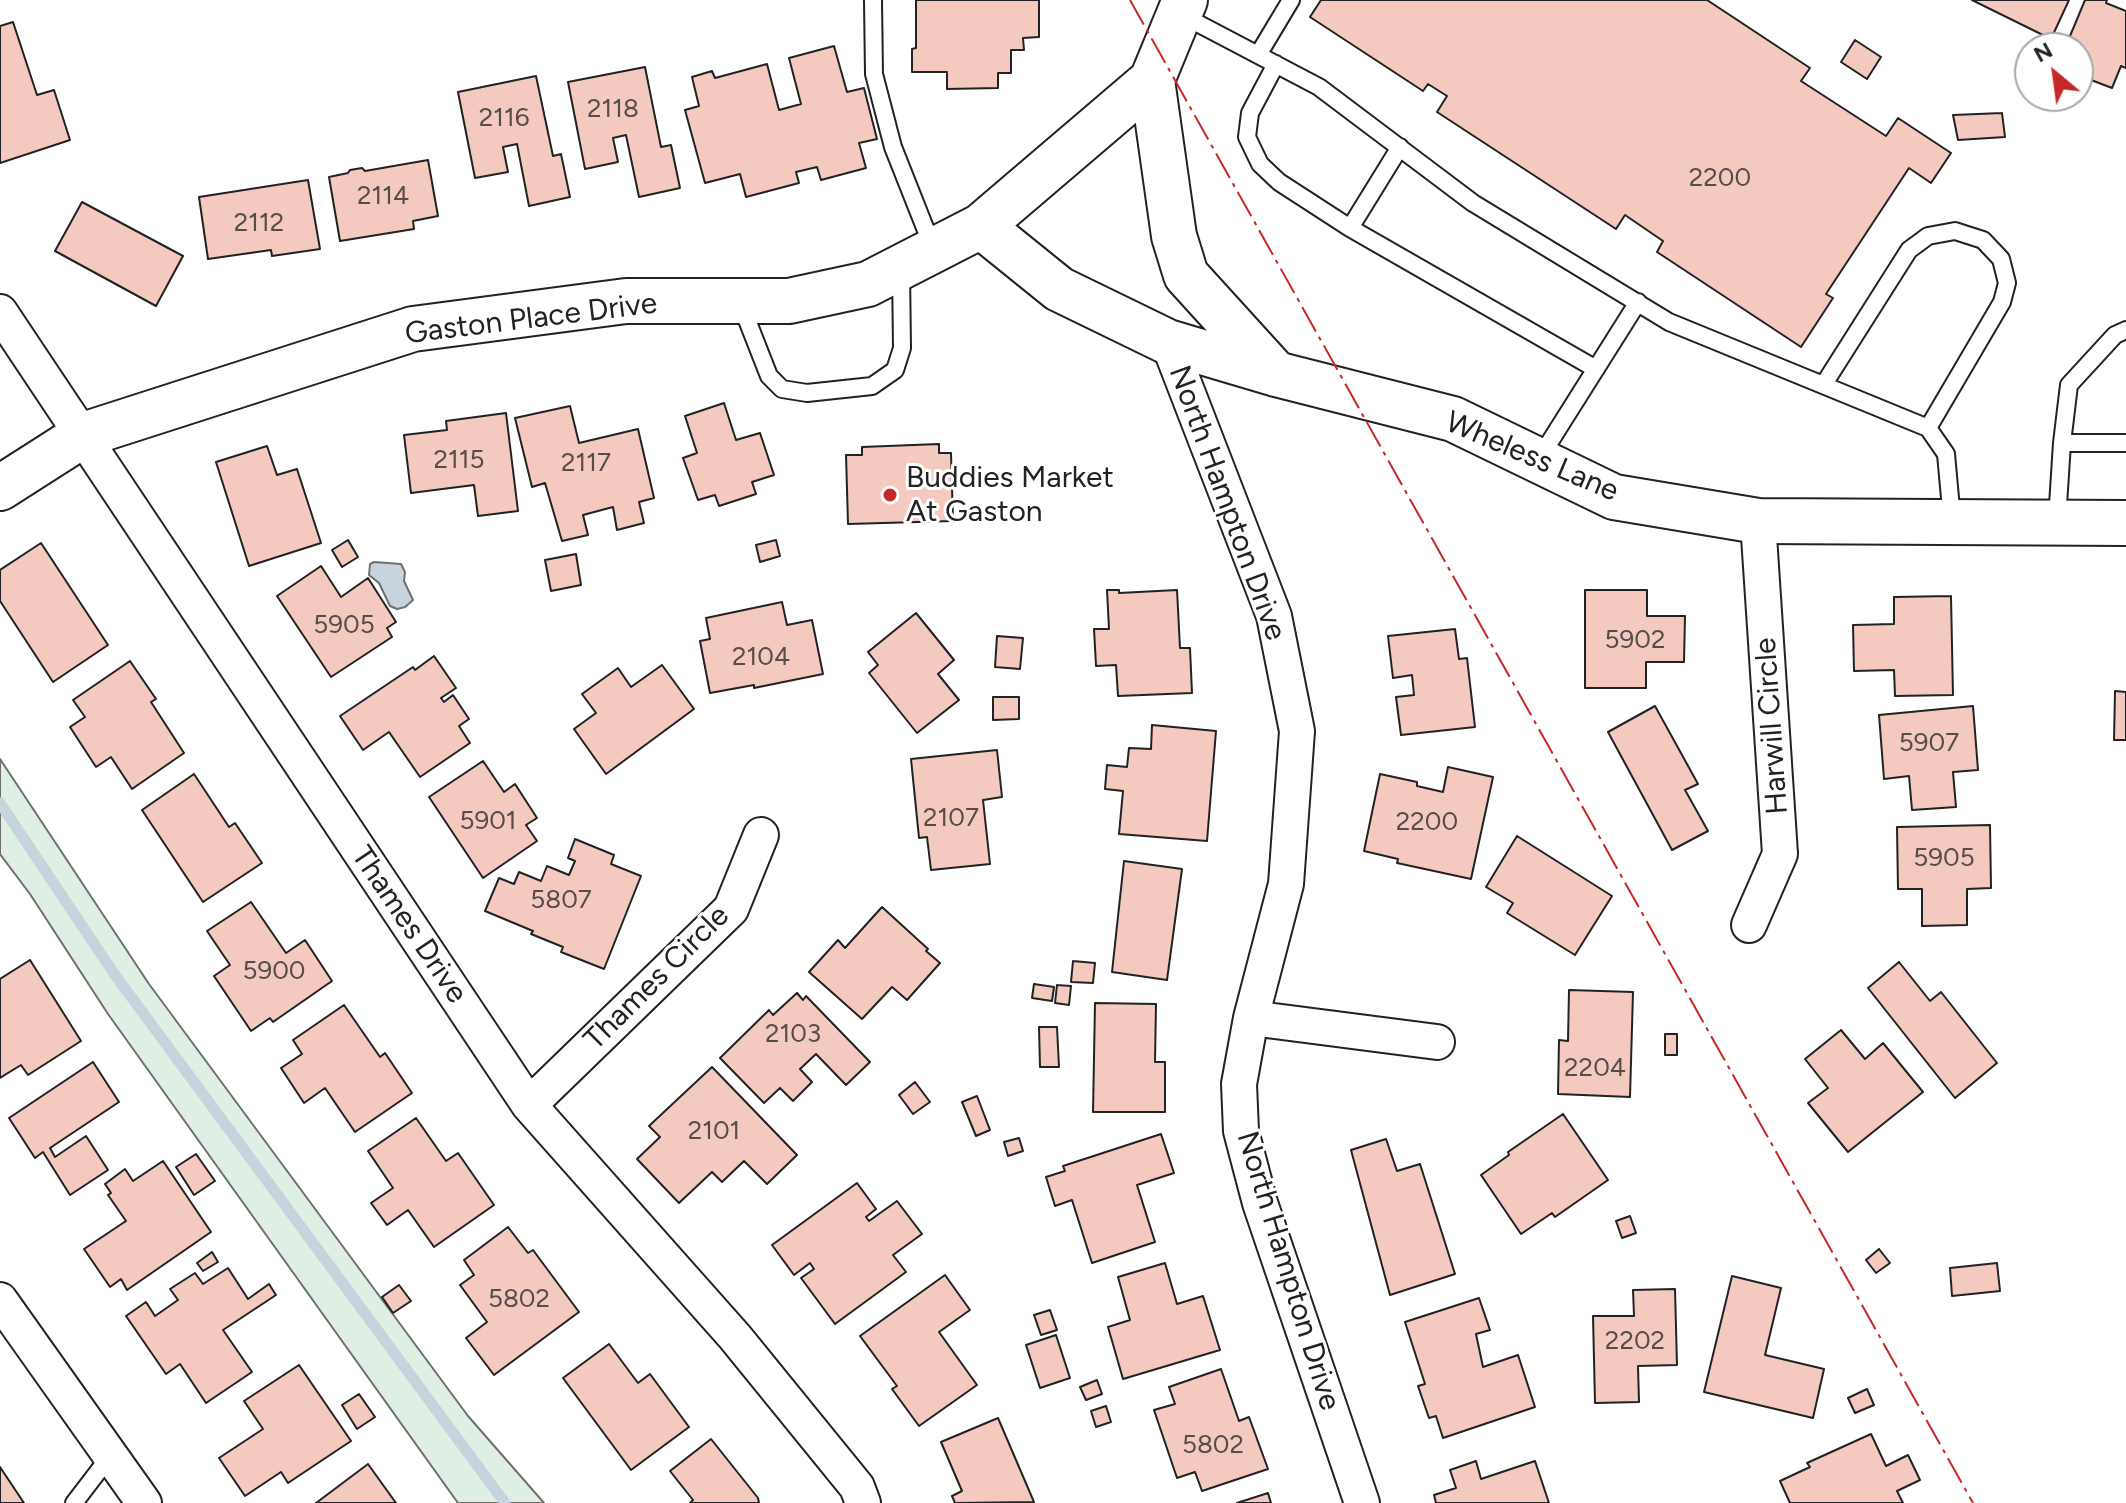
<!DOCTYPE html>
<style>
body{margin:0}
#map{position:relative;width:2126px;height:1503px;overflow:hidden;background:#fff;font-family:Figtree,sans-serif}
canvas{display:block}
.north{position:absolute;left:2014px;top:32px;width:80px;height:80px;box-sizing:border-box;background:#fff;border:2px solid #a7a7a7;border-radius:50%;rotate:331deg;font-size:22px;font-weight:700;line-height:32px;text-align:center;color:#222}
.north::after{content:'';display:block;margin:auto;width:28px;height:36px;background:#c62828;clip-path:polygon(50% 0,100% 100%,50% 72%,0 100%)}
</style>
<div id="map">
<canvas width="2126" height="1503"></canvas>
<div class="north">N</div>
</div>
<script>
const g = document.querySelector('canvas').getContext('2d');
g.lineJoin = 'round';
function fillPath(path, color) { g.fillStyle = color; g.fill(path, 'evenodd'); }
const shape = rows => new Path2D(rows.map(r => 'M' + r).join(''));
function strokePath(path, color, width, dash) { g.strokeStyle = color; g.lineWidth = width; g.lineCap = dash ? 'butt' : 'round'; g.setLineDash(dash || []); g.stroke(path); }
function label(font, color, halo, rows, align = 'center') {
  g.font = font + ' Figtree,sans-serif'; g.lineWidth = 6; g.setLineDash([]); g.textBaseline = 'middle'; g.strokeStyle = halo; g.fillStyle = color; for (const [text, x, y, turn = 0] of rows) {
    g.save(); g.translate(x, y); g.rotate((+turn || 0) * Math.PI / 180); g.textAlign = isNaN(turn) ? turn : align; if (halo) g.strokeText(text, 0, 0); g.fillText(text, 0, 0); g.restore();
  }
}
const green = shape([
 [0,759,149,984,468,1416,544,1503,458,1503,108,1014,30,894,0,854,0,759]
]);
fillPath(green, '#e0efe3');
strokePath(green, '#6f6f6f', 2);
const water = shape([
 [374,562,401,564,405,572,404,581,413,600,405,607,397,609,390,606,379,583,369,575,370,564,374,562]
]);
fillPath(water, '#c7d3dd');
strokePath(water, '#6f6f6f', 2);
strokePath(shape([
 [0,803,115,975,505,1503]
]), '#c7d3dd', 11);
const building = shape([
 [916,0,1039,0,1039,37,1023,38,1024,50,1011,50,1011,73,998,73,998,88,947,89,947,72,912,72,912,49,916,48,916,0],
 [1321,0,1707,0,1810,68,1801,81,1886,136,1898,118,1951,153,1931,183,1909,168,1826,294,1833,298,1801,347,1657,252,1663,241,1625,215,1616,229,1437,112,1447,96,1428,84,1423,91,1310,17,1321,0],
 [1972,0,2069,0,2051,39,1972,0],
 [2085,0,2107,0,2106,3,2126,11,2126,68,2121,66,2112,88,2078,75,2078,48,2065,48,2085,0],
 [13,22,37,95,54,90,70,140,0,163,0,26,13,22],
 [1855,40,1881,57,1867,79,1841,62,1855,40],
 [834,46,847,92,864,88,877,139,859,143,866,168,821,180,817,167,796,172,799,183,746,197,740,174,705,183,685,110,699,106,692,77,712,71,715,78,767,64,779,110,801,104,789,58,834,46],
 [645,67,661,147,671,145,680,188,639,197,626,135,613,138,618,162,585,169,568,82,645,67],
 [536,76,553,156,561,154,570,197,529,206,517,144,503,147,508,172,475,178,458,92,536,76],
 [2002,113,2005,137,1958,140,1953,115,2002,113],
 [428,160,438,216,413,221,414,229,340,241,329,177,348,173,350,170,362,168,365,171,428,160],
 [308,180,320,249,272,256,271,250,208,259,199,197,308,180],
 [82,202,183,256,156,306,55,251,82,202],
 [724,403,736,440,760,433,774,475,752,482,756,494,719,506,715,495,698,500,683,458,697,453,685,416,724,403],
 [570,406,579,443,638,429,654,498,639,502,644,523,617,530,613,507,583,515,588,535,562,541,545,483,532,487,515,418,570,406],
 [506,413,518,511,478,516,474,485,411,493,404,435,447,430,446,421,506,413],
 [939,444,939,453,951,453,953,521,848,524,846,455,862,455,862,447,939,444],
 [267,446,277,475,297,469,321,543,249,566,216,462,267,446],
 [348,540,358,557,342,567,332,550,348,540],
 [776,540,780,556,760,562,756,545,776,540],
 [41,543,108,645,53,682,0,601,0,570,41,543],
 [576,554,581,585,551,591,545,560,576,554],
 [321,566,341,597,368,578,396,622,387,628,392,637,331,677,277,596,321,566],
 [1107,590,1119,590,1119,593,1177,590,1180,648,1190,648,1192,693,1118,696,1116,665,1096,666,1094,629,1109,629,1107,590],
 [1585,590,1647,590,1647,616,1685,616,1684,662,1646,662,1646,688,1585,688,1585,590],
 [1951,596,1953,695,1895,696,1894,670,1854,671,1853,625,1894,624,1894,597,1951,596],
 [782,602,787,625,812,620,823,674,754,688,754,685,710,693,700,641,710,639,706,618,782,602],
 [916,613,954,660,938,674,959,700,917,733,869,673,878,665,868,652,916,613],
 [1455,629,1459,659,1467,658,1475,727,1401,735,1396,697,1414,695,1412,675,1393,678,1388,636,1455,629],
 [997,636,1023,638,1020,669,995,667,997,636],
 [434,656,456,688,441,698,444,702,453,695,469,719,459,726,470,743,420,777,389,732,363,750,340,716,413,667,415,670,434,656],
 [130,661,156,699,151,702,184,753,132,789,111,757,96,767,70,727,85,717,73,700,130,661],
 [662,665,694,709,606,774,574,729,596,713,582,694,618,668,631,687,662,665],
 [2115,691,2126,692,2126,740,2114,740,2115,691],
 [993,697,1019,697,1019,719,993,720,993,697],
 [1655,706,1698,784,1685,790,1708,831,1672,850,1608,732,1655,706],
 [1973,706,1978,770,1953,772,1956,807,1912,810,1909,776,1884,779,1879,715,1973,706],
 [1152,725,1216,731,1207,841,1119,834,1123,791,1105,789,1107,765,1127,767,1129,748,1151,749,1152,725],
 [997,750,1002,797,983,800,990,864,931,870,927,837,919,838,911,759,997,750],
 [483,761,504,792,515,784,537,818,526,825,537,841,483,878,429,797,483,761],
 [1448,767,1493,777,1471,879,1397,863,1398,859,1364,851,1380,774,1417,782,1417,786,1443,792,1448,767],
 [194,774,229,827,235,823,262,863,203,902,142,810,194,774],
 [1990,825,1991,888,1967,889,1967,925,1922,926,1922,889,1898,889,1897,827,1990,825],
 [1517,836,1612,896,1575,955,1507,913,1513,903,1486,887,1517,836],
 [575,839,614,855,611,864,641,876,604,969,561,952,563,947,531,934,533,931,485,911,499,878,514,884,519,872,541,881,547,866,569,875,575,861,568,858,575,839],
 [1124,861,1182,869,1167,980,1112,972,1124,861],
 [251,902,286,953,305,940,332,981,273,1022,270,1018,251,1031,214,976,230,965,207,931,251,902],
 [882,907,928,949,926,951,940,963,907,1000,892,987,862,1019,809,972,838,940,845,948,882,907],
 [30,960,81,1041,28,1075,21,1065,0,1078,0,979,30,960],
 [1073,961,1095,963,1093,983,1071,982,1073,961],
 [1899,962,1930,1001,1941,992,1997,1063,1955,1098,1868,988,1899,962],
 [1034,984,1054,987,1052,1001,1032,998,1034,984],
 [1057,985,1071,986,1069,1005,1055,1003,1057,985],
 [1569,990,1633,992,1630,1097,1558,1094,1559,1040,1568,1041,1569,990],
 [797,993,803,1000,806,996,870,1062,846,1085,816,1054,800,1069,812,1082,793,1101,780,1088,764,1103,720,1058,769,1010,773,1015,797,993],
 [1095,1003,1156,1004,1155,1062,1165,1062,1165,1112,1093,1112,1095,1003],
 [344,1005,380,1057,385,1053,412,1093,355,1132,325,1088,304,1103,281,1068,302,1054,293,1040,344,1005],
 [1039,1027,1057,1027,1059,1067,1040,1067,1039,1027],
 [1841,1030,1865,1059,1883,1043,1923,1092,1848,1152,1808,1103,1828,1088,1805,1059,1841,1030],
 [1665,1034,1677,1034,1677,1055,1665,1055,1665,1034],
 [93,1062,119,1102,50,1148,55,1157,86,1136,108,1170,70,1195,43,1152,35,1158,9,1118,93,1062],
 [712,1067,797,1155,767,1184,744,1161,722,1182,712,1172,679,1203,637,1159,660,1137,649,1126,712,1067],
 [915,1082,930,1102,913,1114,899,1095,915,1082],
 [977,1096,990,1130,976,1136,962,1102,977,1096],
 [1563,1114,1608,1180,1555,1217,1552,1213,1521,1234,1481,1175,1509,1155,1508,1152,1563,1114],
 [416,1118,446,1161,458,1153,494,1205,434,1247,408,1210,387,1225,371,1203,393,1188,368,1151,416,1118],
 [1161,1134,1174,1173,1137,1185,1155,1242,1092,1263,1072,1200,1055,1206,1046,1177,1065,1171,1063,1166,1161,1134],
 [1019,1138,1023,1151,1008,1156,1004,1142,1019,1138],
 [1386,1139,1397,1171,1420,1164,1455,1274,1390,1295,1351,1150,1386,1139],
 [196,1154,215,1181,194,1195,176,1167,196,1154],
 [163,1161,211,1232,127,1290,121,1279,110,1287,84,1249,126,1221,108,1195,111,1193,105,1184,125,1169,133,1181,163,1161],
 [857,1183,876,1209,866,1217,869,1221,897,1201,922,1234,893,1255,906,1272,835,1324,801,1278,814,1269,810,1263,794,1275,772,1245,857,1183],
 [1630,1216,1636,1233,1622,1238,1616,1221,1630,1216],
 [508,1227,528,1253,533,1250,579,1312,494,1375,466,1338,487,1322,460,1285,474,1275,464,1260,508,1227],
 [1879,1249,1890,1263,1876,1273,1866,1260,1879,1249],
 [212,1252,218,1262,203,1271,197,1263,212,1252],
 [1165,1263,1177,1304,1203,1296,1220,1350,1123,1379,1108,1327,1130,1320,1118,1277,1165,1263],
 [1997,1263,2000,1291,1952,1296,1950,1268,1997,1263],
 [228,1268,248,1299,269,1284,276,1295,223,1330,252,1372,206,1403,180,1364,166,1374,126,1316,146,1302,155,1316,178,1300,170,1289,195,1273,203,1284,228,1268],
 [945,1275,970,1310,939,1332,977,1385,919,1426,892,1389,897,1386,860,1336,945,1275],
 [1732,1276,1781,1288,1765,1355,1824,1369,1813,1418,1704,1392,1732,1276],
 [399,1285,411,1301,393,1313,382,1297,399,1285],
 [1675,1289,1677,1365,1638,1366,1639,1402,1595,1403,1593,1316,1634,1316,1633,1290,1675,1289],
 [1479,1298,1490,1330,1476,1334,1483,1367,1518,1355,1535,1407,1443,1438,1436,1416,1429,1418,1418,1386,1425,1384,1405,1322,1479,1298],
 [1050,1310,1057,1330,1041,1335,1034,1315,1050,1310],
 [1056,1335,1070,1378,1040,1388,1026,1345,1056,1335],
 [609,1344,638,1383,650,1374,689,1427,631,1470,563,1378,609,1344],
 [299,1365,351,1441,288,1483,281,1472,245,1496,219,1458,263,1429,244,1401,299,1365],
 [1221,1369,1239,1421,1249,1417,1268,1469,1202,1491,1195,1472,1177,1478,1154,1410,1175,1404,1169,1387,1221,1369],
 [1097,1380,1102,1394,1086,1400,1080,1387,1097,1380],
 [1867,1389,1874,1405,1855,1413,1848,1398,1867,1389],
 [359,1394,375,1417,357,1429,342,1405,359,1394],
 [1106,1406,1111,1422,1096,1427,1091,1411,1106,1406],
 [998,1418,1034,1502,955,1503,952,1496,962,1491,941,1442,998,1418],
 [1871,1434,1886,1466,1908,1455,1920,1480,1897,1491,1903,1503,1790,1503,1780,1481,1810,1467,1807,1463,1871,1434],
 [711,1439,758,1498,759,1503,690,1503,693,1500,670,1471,711,1439],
 [1476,1461,1481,1479,1535,1461,1549,1503,1436,1503,1434,1495,1456,1488,1450,1470,1476,1461],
 [368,1464,396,1503,316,1503,368,1464],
 [0,1467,24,1503,0,1503,0,1467],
 [1268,1493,1271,1503,1237,1503,1268,1493]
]);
fillPath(building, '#f3c9c0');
strokePath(building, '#222', 2);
const lane = shape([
 [873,0,874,74,893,147,933,248],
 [1180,14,1319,87,1473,203,1669,322,1928,428,1946,454,1952,520],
 [1258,55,1291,0],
 [1276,64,1250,113,1247,137,1260,164,1279,182,1350,228],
 [1400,147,1350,228,1596,369],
 [740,302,769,376,782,389,807,393,872,386,895,370,902,348,901,270],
 [1824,384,1909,250,1928,236,1955,231,1983,240,2001,259,2007,283,2002,302,1928,428],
 [2062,443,2069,385,2115,335,2126,330],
 [1539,459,1638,302],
 [2057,521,2062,443,2126,443],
 [74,1503,110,1456]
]);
const street = shape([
 [0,312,529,1105,735,1337,857,1487,863,1503],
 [1168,342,1274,616,1297,731,1286,884,1251,1018,1239,1084,1241,1131,1260,1203,1362,1503],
 [1749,925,1780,854,1758,521],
 [1251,1018,1437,1042],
 [529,1105,731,909,761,835],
 [0,1300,144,1503]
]);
const secondary = shape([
 [1152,80,1174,236,1186,275,1276,374],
 [981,226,1059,289,1168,342,1276,374,1453,419,1614,497,1758,521,2126,523],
 [0,488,83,435,413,329,626,301,789,301,868,284,981,226,1152,80,1185,0]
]);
strokePath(lane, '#222', 20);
strokePath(street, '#222', 38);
strokePath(secondary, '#222', 48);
strokePath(lane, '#fff', 16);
strokePath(street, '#fff', 34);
strokePath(secondary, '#fff', 44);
strokePath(shape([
 [1130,0,1973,1503]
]), '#c62828', 2, [28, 6, 4, 6]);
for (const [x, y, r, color] of [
 [890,495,8,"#c62828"]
]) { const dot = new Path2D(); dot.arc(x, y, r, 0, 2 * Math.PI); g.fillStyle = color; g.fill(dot); strokePath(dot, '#fff', 3); }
label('26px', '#564c4a', null, [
 ["2118",613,109],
 ["2116",504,118],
 ["2200",1720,178],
 ["2114",383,196],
 ["2112",259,223],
 ["2115",459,460],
 ["2117",586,463],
 ["5905",344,625],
 ["5902",1635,640],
 ["2104",761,657],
 ["5907",1929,743],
 ["2107",951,818],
 ["5901",488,821],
 ["2200",1427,822],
 ["5905",1944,858],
 ["5807",561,900],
 ["5900",274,971],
 ["2103",793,1034],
 ["2204",1595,1068],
 ["2101",714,1131],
 ["5802",519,1299],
 ["2202",1635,1341],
 ["5802",1213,1445]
]);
label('30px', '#222', '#fff', [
 ["Gaston Place Drive",531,319,-7],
 ["Wheless Lane",1532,457,23],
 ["North Hampton Drive",1227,503,70],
 ["Harwill Circle",1772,726,-94],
 ["Thames Drive",409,925,56],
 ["Thames Circle",657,978,-45],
 ["North Hampton Drive",1288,1271,73]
]);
label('30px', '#222', '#fff', [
 ["Buddies Market",906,478],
 ["At Gaston",906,512]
], 'left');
</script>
